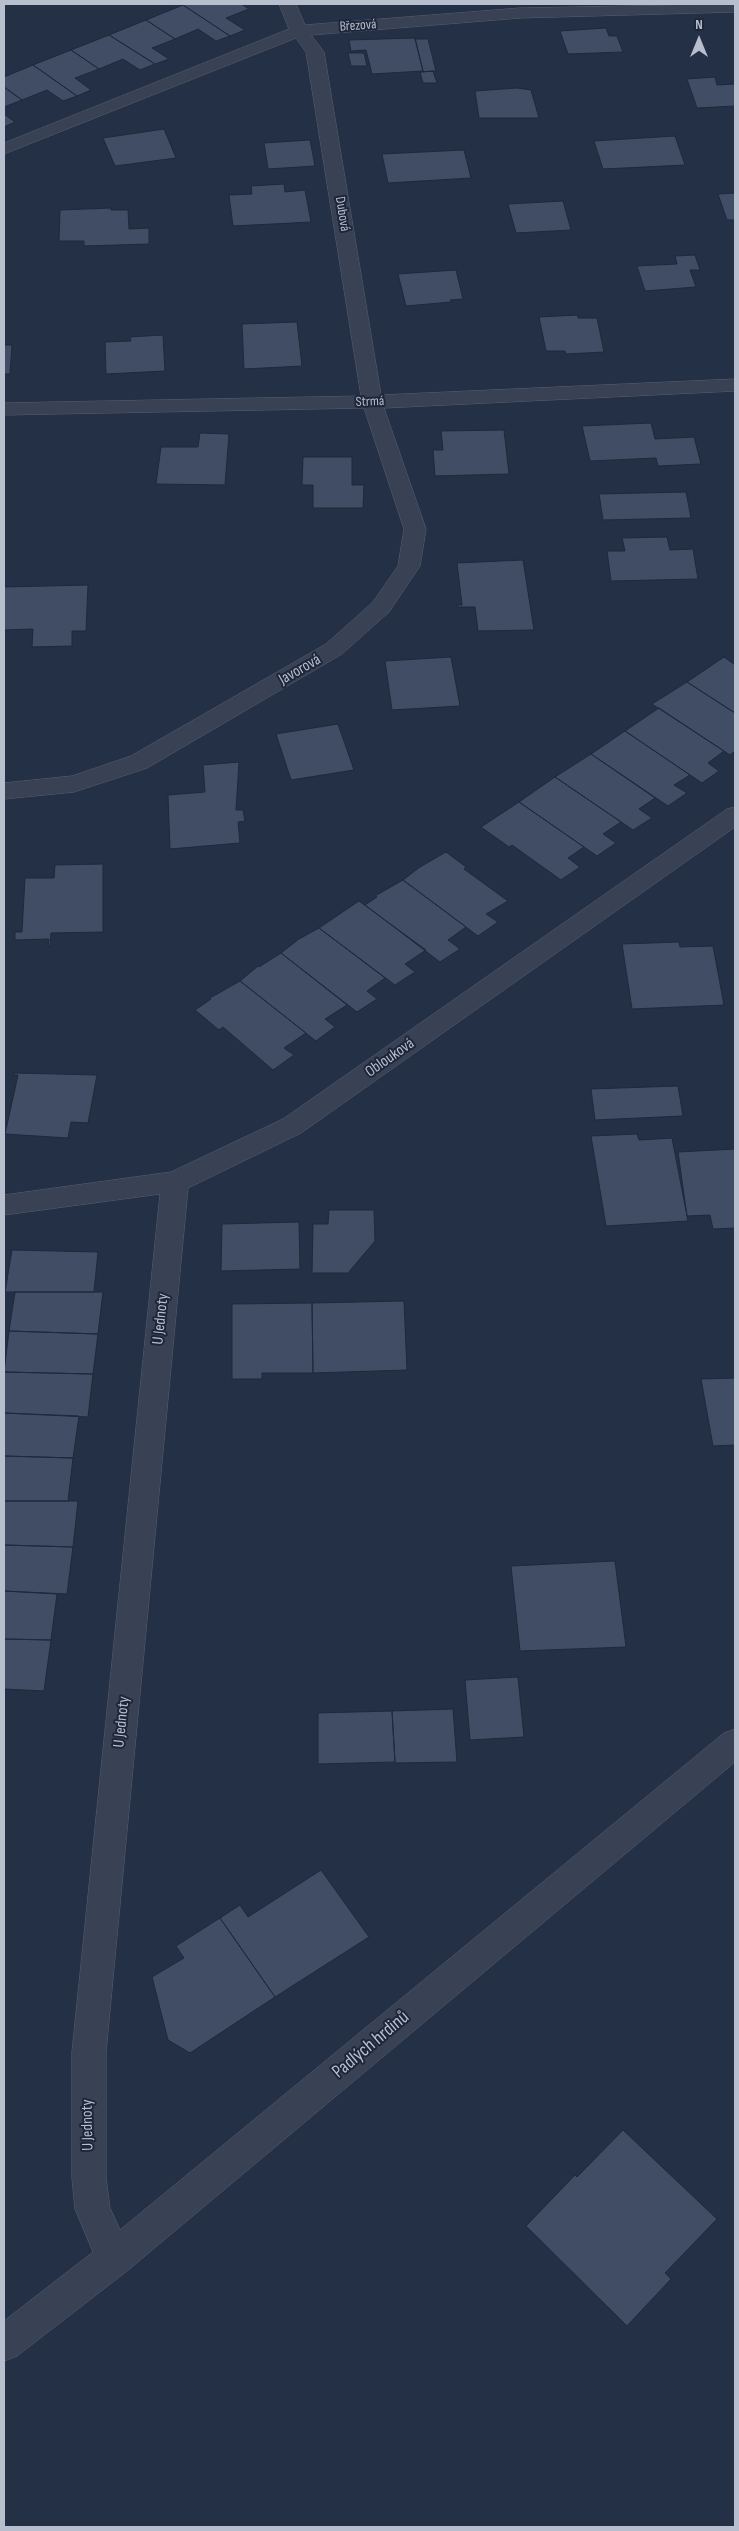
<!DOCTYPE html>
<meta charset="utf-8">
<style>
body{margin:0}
#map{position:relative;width:739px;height:2531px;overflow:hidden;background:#243045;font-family:"Sofia Sans Condensed",sans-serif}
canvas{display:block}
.frame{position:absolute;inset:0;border:5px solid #b7bece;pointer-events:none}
.north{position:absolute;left:674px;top:15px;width:50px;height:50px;-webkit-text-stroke:4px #1e2739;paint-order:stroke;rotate:0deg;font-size:14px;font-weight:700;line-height:20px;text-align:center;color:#b7bece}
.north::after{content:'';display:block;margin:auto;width:18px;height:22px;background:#b7bece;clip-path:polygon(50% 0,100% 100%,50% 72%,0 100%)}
</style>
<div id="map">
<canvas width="739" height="2531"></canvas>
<div class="frame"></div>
<div class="north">N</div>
</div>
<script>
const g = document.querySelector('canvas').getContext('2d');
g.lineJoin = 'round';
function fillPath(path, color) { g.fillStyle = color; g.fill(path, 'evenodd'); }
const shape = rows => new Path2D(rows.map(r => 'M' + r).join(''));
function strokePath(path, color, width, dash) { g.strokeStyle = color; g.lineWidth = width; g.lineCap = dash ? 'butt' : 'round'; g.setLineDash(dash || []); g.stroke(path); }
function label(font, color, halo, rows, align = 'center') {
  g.font = font + ' "Sofia Sans Condensed",sans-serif'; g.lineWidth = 4; g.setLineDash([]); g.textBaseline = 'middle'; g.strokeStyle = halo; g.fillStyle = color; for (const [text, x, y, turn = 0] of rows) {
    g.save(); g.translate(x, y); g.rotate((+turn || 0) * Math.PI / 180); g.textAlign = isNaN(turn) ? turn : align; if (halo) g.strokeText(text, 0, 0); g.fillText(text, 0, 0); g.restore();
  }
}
const building = shape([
 [187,4,247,4,243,5,249,9,226,18,245,30,230,36,183,5,187,4],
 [183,5,230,36,216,41,198,29,175,39,146,20,183,5],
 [146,20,175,39,152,48,169,59,155,64,109,35,146,20],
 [606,28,609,36,617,36,623,52,568,54,560,31,606,28],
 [109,35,155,64,140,70,123,59,99,69,71,50,109,35],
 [415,38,423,71,372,74,366,50,351,51,349,40,415,38],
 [415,39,428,39,436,71,420,72,423,71,415,39],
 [71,50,99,69,75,78,91,90,77,96,33,65,71,50],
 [348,53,364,53,367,66,351,66,348,53],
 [33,65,77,96,63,101,47,90,22,100,4,87,4,77,33,65],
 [433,71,437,83,423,83,420,72,433,71],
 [715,77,717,85,735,84,735,106,697,108,687,79,715,77],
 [4,87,22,100,4,107,4,87],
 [517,88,531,90,539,118,479,118,475,91,517,88],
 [4,114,15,122,4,127,4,114],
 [164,129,176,158,115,166,103,138,164,129],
 [675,136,685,165,603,169,594,141,675,136],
 [310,140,315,166,268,169,264,143,310,140],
 [464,150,471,178,388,183,382,154,464,150],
 [284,184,285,192,305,190,311,222,233,226,229,195,252,194,251,186,284,184],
 [735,193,735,220,727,220,718,194,735,193],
 [563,201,571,230,516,233,508,204,563,201],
 [111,208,111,210,128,210,129,229,149,228,149,244,84,246,84,241,59,241,60,210,111,208],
 [695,255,700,270,690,270,696,287,645,291,637,266,677,264,675,256,695,255],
 [456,270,463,299,450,300,451,302,406,306,398,274,456,270],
 [578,315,578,318,597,318,604,352,566,354,565,351,546,351,539,317,578,315],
 [297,322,302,366,244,369,242,324,297,322],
 [163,335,165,371,106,374,105,342,131,341,130,337,163,335],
 [4,345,12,345,10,374,4,374,4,345],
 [651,423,655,439,694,437,701,464,658,466,656,458,590,461,582,426,651,423],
 [504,430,509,474,435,476,433,450,443,450,441,431,504,430],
 [200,433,229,434,225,485,156,484,161,447,198,447,200,433],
 [303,457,352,457,352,485,364,485,363,508,313,508,313,485,302,485,303,457],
 [686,492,691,518,603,520,599,494,686,492],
 [667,537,670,550,693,549,698,579,611,581,607,551,625,551,622,538,667,537],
 [523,560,534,630,478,631,475,607,457,607,457,605,462,605,457,563,523,560],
 [88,585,86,631,72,631,72,646,32,647,33,629,4,630,4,587,88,585],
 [451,657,460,706,392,710,385,661,451,657],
 [724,657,735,665,735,713,687,682,724,657],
 [687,682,735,713,735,751,730,755,652,704,687,682],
 [659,708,724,751,708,763,719,771,702,783,625,731,659,708],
 [338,724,354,770,291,780,276,734,338,724],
 [625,731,690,775,674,785,687,793,668,806,591,754,625,731],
 [591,754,655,798,639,809,652,818,633,830,555,777,591,754],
 [239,762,236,810,243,810,245,821,238,822,240,843,170,849,168,795,205,792,203,765,239,762],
 [555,777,621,822,603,834,616,843,597,856,519,802,555,777],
 [519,802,584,847,568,858,580,867,561,880,512,845,509,847,481,827,519,802],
 [446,852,466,867,464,869,508,901,486,914,498,922,478,936,403,880,420,867,446,852],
 [103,864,103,932,51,933,50,946,48,946,49,939,15,940,15,932,22,932,25,878,54,878,55,865,103,864],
 [403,880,466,927,448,940,460,949,440,962,365,905,377,897,375,896,403,880],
 [359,901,426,950,405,964,415,972,395,985,319,928,359,901],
 [319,928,385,978,367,991,377,999,357,1012,281,953,299,939,319,928],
 [679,942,680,947,713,946,724,1005,632,1009,622,944,679,942],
 [281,953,347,1005,325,1019,335,1027,316,1041,240,981,258,966,259,967,281,953],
 [240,981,306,1033,284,1048,294,1055,273,1070,223,1027,219,1030,195,1010,211,999,210,998,240,981],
 [14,1073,97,1075,88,1123,71,1122,68,1138,5,1134,18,1075,14,1075,14,1073],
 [678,1086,683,1116,595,1120,591,1089,678,1086],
 [637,1134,639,1140,672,1138,688,1221,606,1226,591,1136,637,1134],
 [735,1149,735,1228,713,1229,710,1215,687,1216,678,1152,735,1149],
 [329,1210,374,1210,375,1241,348,1273,312,1273,313,1224,328,1224,329,1210],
 [299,1222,300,1269,221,1271,222,1224,299,1222],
 [12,1250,98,1252,94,1292,5,1292,12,1250],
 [15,1292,103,1292,98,1334,9,1331,15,1292],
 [404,1301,407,1370,313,1373,312,1303,404,1301],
 [312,1303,313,1373,262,1373,262,1379,232,1379,232,1304,312,1303],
 [9,1331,98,1334,93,1374,4,1372,9,1331],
 [4,1372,93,1374,88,1417,4,1413,4,1372],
 [735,1378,735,1445,713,1446,701,1379,735,1378],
 [4,1413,79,1416,73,1458,4,1456,4,1413],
 [4,1456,73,1458,68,1501,4,1501,4,1456],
 [4,1501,78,1501,73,1547,4,1545,4,1501],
 [4,1545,73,1547,67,1594,4,1591,4,1545],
 [615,1561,626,1647,520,1651,511,1566,615,1561],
 [4,1591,57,1594,51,1640,4,1639,4,1591],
 [4,1639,51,1640,44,1691,4,1689,4,1639],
 [518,1677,524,1737,470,1740,465,1680,518,1677],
 [453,1709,457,1762,395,1763,392,1711,453,1709],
 [392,1711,395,1762,318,1764,318,1713,392,1711],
 [321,1870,369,1937,275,1997,220,1918,240,1905,248,1917,321,1870],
 [220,1918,275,1997,190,2053,168,2040,152,1977,184,1958,176,1946,220,1918],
 [623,2130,717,2219,665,2273,671,2279,627,2326,526,2226,575,2175,577,2177,623,2130]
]);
fillPath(building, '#414c65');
strokePath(building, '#20293b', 1);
const minor = shape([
 [279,4,296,4,305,25,520,8,735,4,735,12,520,18,311,35,324,52,381,395,735,379,735,391,384,408,426,529,420,566,389,612,342,654,147,768,74,792,4,799,4,783,72,776,131,756,326,644,373,602,398,566,404,529,364,408,4,415,4,403,361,396,306,52,296,38,4,154,4,143,289,29,279,4],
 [735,807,735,827,301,1133,188,1188,106,2052,106,2178,110,2208,120,2230,724,1733,735,1729,735,1762,127,2271,17,2356,4,2361,4,2321,93,2252,75,2209,72,2178,72,2052,160,1194,4,1215,4,1195,171,1172,283,1119,727,809,735,807]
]);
strokePath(minor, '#586071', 1);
fillPath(minor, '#394254');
label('14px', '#b7bece', '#1e2739', [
 ["Březová",358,26,-4],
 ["Dubová",342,214,81],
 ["Strmá",370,402,-2]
]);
label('16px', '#b7bece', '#1e2739', [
 ["Javorová",300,670,-30],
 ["Oblouková",390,1058,-35],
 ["U Jednoty",161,1319,-84],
 ["U Jednoty",122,1722,-84],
 ["U Jednoty",88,2125,-91]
]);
label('19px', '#b7bece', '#1e2739', [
 ["Padlých hrdinů",371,2045,-40]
]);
</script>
